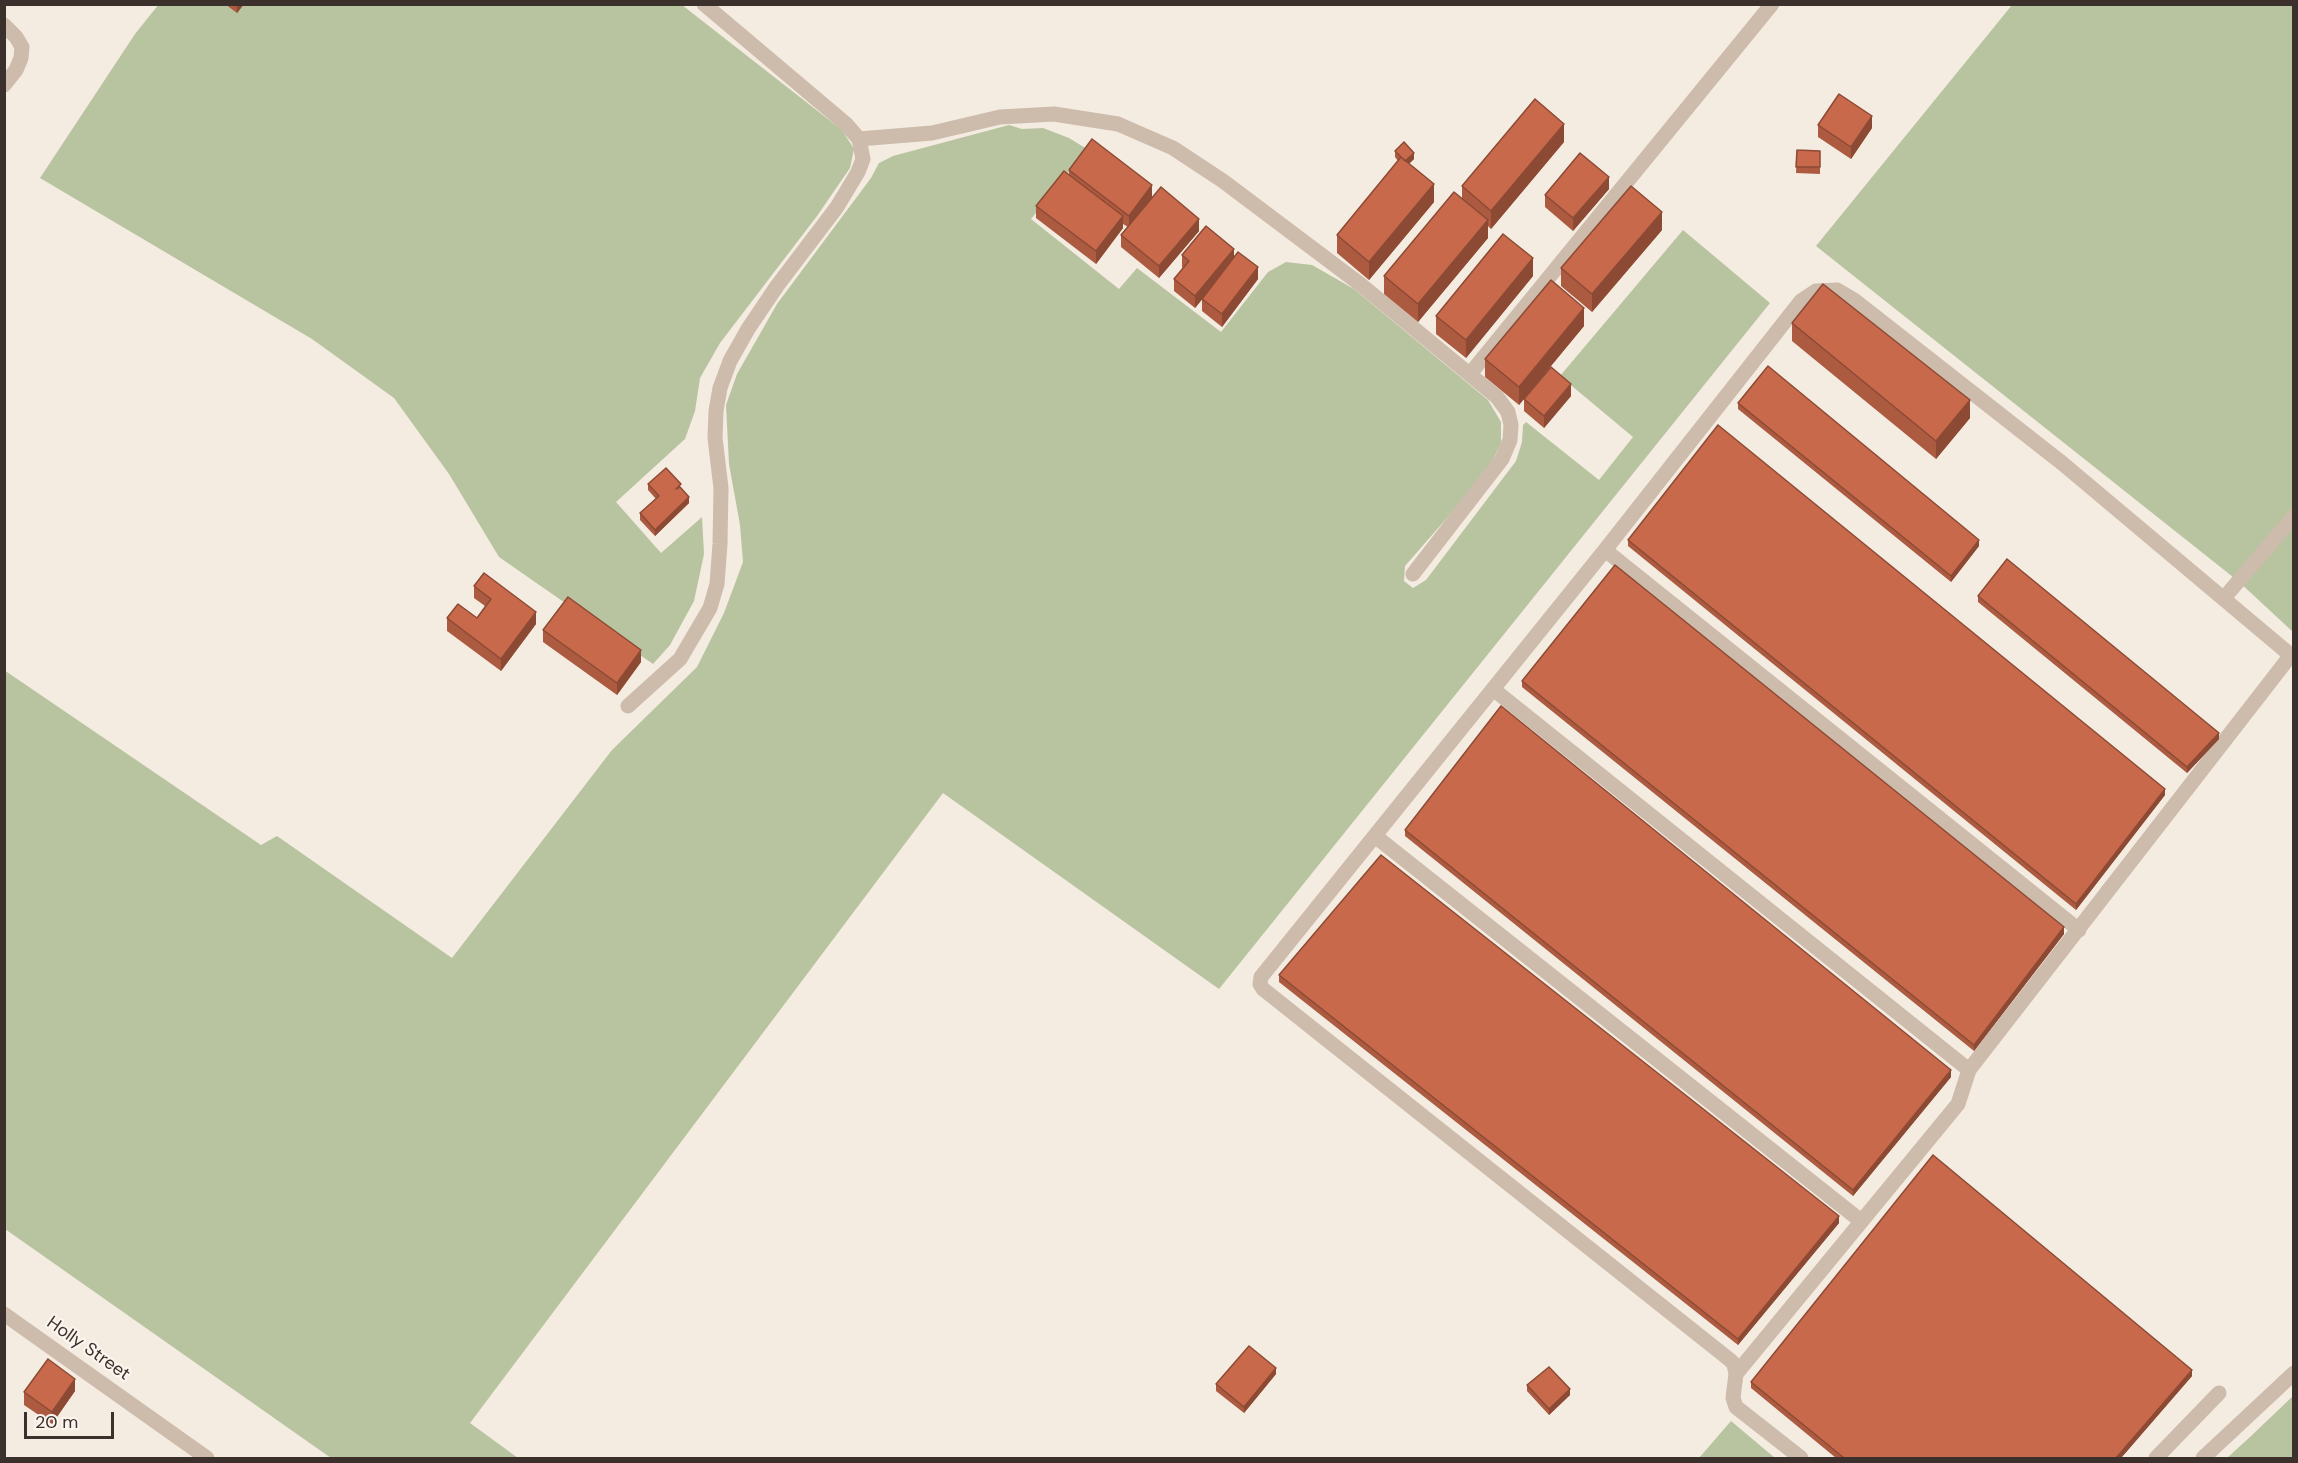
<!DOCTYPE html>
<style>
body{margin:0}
#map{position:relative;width:2298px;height:1463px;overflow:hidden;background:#f4ebe1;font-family:"DM Sans",sans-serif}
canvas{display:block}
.frame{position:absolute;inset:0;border:6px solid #3b302b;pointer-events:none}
.scale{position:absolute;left:24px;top:1412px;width:90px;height:27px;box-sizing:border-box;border:3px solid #3b302b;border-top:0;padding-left:8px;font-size:18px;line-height:21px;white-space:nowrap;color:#3b302b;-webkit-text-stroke:4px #fbf5ee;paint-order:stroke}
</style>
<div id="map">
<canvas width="2298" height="1463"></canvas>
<div class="frame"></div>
<div class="scale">20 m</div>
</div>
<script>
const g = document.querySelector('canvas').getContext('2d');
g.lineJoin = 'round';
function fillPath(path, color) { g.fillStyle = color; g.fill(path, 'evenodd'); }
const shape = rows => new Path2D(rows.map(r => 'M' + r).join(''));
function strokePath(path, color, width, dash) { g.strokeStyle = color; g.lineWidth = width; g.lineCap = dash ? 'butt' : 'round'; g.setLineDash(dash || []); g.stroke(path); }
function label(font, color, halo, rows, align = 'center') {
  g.font = font + ' "DM Sans",sans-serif'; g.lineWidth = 4.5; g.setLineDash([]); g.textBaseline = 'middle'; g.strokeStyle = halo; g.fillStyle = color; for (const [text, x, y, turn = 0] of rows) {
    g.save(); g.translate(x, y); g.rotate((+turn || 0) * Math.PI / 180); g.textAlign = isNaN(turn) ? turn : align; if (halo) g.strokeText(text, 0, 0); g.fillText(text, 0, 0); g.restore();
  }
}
fillPath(shape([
 [159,4,682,5,842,130,854,149,850,168,817,216,720,343,700,378,695,411,685,439,616,502,661,553,702,517,704,554,694,601,670,645,653,664,499,557,449,474,394,398,312,339,40,178,135,34],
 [2012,5,2293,5,2293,632,2238,581,1816,246],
 [1009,125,1022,129,1043,128,1069,138,1087,149,1031,219,1119,289,1137,268,1221,332,1268,272,1286,262,1312,265,1354,289,1488,400,1501,422,1501,443,1487,472,1405,566,1404,581,1413,588,1426,580,1516,461,1522,442,1523,425,1526,422,1599,480,1633,437,1560,376,1683,230,1770,303,1219,989,943,793,470,1423,518,1458,331,1458,5,1229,4,670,261,845,277,836,452,958,612,750,697,667,724,613,743,562,740,525,729,464,726,405,737,374,777,304,871,178,879,163,893,156],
 [2293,1396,2293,1458,2227,1458,2250,1437],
 [1731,1421,1775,1458,1699,1458]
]), '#b8c4a0');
strokePath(shape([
 [859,139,932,133,1000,117,1054,114,1118,124,1173,148,1223,181,1360,284,1497,397,1508,412,1511,425,1510,440,1502,459,1413,574],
 [1470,374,1772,4],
 [1605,550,2079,930],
 [2224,598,2294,516],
 [1493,689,1969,1070],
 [628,706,680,659,710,608,717,584,720,544,721,488,715,438,716,411,720,388,730,361,748,329,777,286,837,207,858,172,863,159,859,139,846,124,704,4],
 [1375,836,1861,1221],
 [1736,1374,1958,1104,1969,1070,2291,655],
 [1801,1458,1736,1407,1733,1398,1736,1374,1734,1364,1730,1360,1263,989,1260,984,1261,977,1605,550,1801,301,1816,291,1837,290,1854,300,2062,463,2294,658],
 [2156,1458,2219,1393]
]), '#cdbbac', 15);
strokePath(shape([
 [4,25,16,37,22,47,21,58,16,70,4,85],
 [4,1314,207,1458]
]), '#cdbbac', 15);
strokePath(shape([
 [2203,1458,2294,1373]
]), '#cdbbac', 15);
fillPath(shape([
 [225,4,244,4,237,13],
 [1818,125,1872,128,1851,159,1818,137],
 [1564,142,1491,229,1488,226,1488,238,1418,322,1384,294,1384,276,1462,199,1462,186],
 [1797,150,1820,151,1820,174,1796,173],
 [1395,151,1414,159,1409,164,1434,202,1369,280,1337,253,1337,235,1398,161,1395,157],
 [1069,170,1152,197,1199,231,1159,278,1121,247,1121,235,1128,227,1123,224,1123,228,1096,264,1036,218,1036,206,1069,174],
 [1609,189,1573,231,1545,207,1545,195],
 [1662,230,1592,312,1561,286,1561,268],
 [1182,255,1234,258,1258,279,1222,327,1202,311,1202,299,1203,298,1195,308,1174,291,1174,279,1183,268,1182,267],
 [1533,276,1466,358,1436,334,1436,316],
 [1792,323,1970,418,1936,459,1792,341],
 [1584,326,1524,398,1571,396,1544,428,1524,411,1524,399,1519,405,1485,377,1485,359],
 [1738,403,1979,546,1951,582,1738,409],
 [648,484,681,488,689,503,655,536,640,520,640,513,656,499,648,490],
 [1628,540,2165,795,2076,910,1628,546],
 [474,586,536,624,501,671,447,631,447,618,477,618,485,606,474,598],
 [1978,596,2219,739,2187,773,1978,602],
 [543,630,641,662,617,695,543,642],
 [1522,681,2064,934,1974,1051,1522,687],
 [1405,830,1951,1077,1853,1196,1405,836],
 [1279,975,1839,1223,1738,1345,1279,982],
 [1276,1374,1244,1413,1216,1391,1216,1384],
 [2192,1376,2121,1458,1836,1458,1751,1388,1751,1382],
 [1527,1385,1570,1395,1549,1415,1527,1391],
 [75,1391,52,1424,24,1405,24,1392]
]), '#ac5a40');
fillPath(shape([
 [237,4,244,4,237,13],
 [1872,116,1872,128,1851,159,1851,147],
 [1564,124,1564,142,1491,229,1491,211],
 [1414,153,1414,159,1405,167,1405,161],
 [1609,177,1609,189,1573,231,1573,218],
 [1434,184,1434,202,1369,280,1369,262],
 [1152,185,1152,197,1129,228,1129,216],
 [1662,212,1662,230,1592,312,1592,294],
 [1123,216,1123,228,1096,264,1096,251],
 [1199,219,1199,231,1159,278,1159,266],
 [1488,220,1488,238,1418,322,1418,304],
 [1234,249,1234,261,1195,308,1195,296],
 [1533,258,1533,276,1466,358,1466,340],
 [1258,267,1258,279,1222,327,1222,314],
 [1584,308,1584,326,1519,405,1519,387],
 [1571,384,1571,396,1544,428,1544,416],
 [1970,400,1970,418,1936,459,1936,441],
 [689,497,689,503,655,536,655,530],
 [1979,540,1979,546,1951,582,1951,576],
 [536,612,536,624,501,671,501,659],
 [641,650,641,662,617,695,617,683],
 [2219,733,2219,739,2187,773,2187,767],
 [2165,789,2165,795,2076,910,2076,904],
 [2064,927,2064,934,1974,1051,1974,1045],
 [1951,1070,1951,1077,1853,1196,1853,1190],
 [1839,1216,1839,1223,1738,1345,1738,1339],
 [1276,1368,1276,1374,1244,1413,1244,1407],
 [2192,1370,2192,1376,2121,1458,2116,1458],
 [75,1379,75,1391,52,1424,52,1412],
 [1570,1389,1570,1395,1549,1415,1549,1409]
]), '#8c4a34');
const building = shape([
 [1839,94,1872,116,1851,147,1818,125,1839,94],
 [1535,99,1564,124,1491,211,1462,186,1535,99],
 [1092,139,1152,185,1129,216,1069,170,1092,139],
 [1404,142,1414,153,1405,161,1395,151,1404,142],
 [1797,150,1820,151,1820,167,1796,167,1797,150],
 [1580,153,1609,177,1573,218,1545,195,1580,153],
 [1401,157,1434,184,1369,262,1337,235,1401,157],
 [1064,171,1123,216,1096,251,1036,206,1064,171],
 [1631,186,1662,212,1592,294,1561,268,1631,186],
 [1161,187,1199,219,1159,266,1121,235,1161,187],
 [1454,192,1488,220,1418,304,1384,276,1454,192],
 [1206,226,1234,249,1195,296,1174,279,1189,261,1182,255,1206,226],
 [1503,234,1533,258,1466,340,1436,316,1503,234],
 [1238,252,1258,267,1222,314,1202,299,1238,252],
 [1551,280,1584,308,1519,387,1485,359,1551,280],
 [1823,284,1970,400,1936,441,1792,323,1823,284],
 [1768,366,1979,540,1951,576,1738,403,1768,366],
 [1551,367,1571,384,1544,416,1524,399,1551,367],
 [1718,425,2165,789,2076,904,1628,540,1718,425],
 [666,468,681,484,676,489,680,487,689,497,655,530,640,513,659,496,648,484,666,468],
 [2007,559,2219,733,2187,767,1978,596,2007,559],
 [1615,565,2064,927,1974,1045,1522,681,1615,565],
 [484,573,536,612,501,659,447,618,458,604,477,618,491,599,474,586,484,573],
 [568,597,641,650,617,683,543,630,568,597],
 [1501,706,1951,1070,1853,1190,1405,830,1501,706],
 [1381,855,1839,1216,1738,1339,1279,975,1381,855],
 [1933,1155,2192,1370,2116,1458,1844,1458,1751,1382,1933,1155],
 [1249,1346,1276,1368,1244,1407,1216,1384,1249,1346],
 [48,1359,75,1379,52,1412,24,1392,48,1359],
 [1549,1367,1570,1389,1549,1409,1527,1385,1549,1367]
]);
fillPath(building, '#c8694b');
strokePath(building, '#8c4a34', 1.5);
label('18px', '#3b302b', '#fbf5ee', [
 ["Holly Street",88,1349,35]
]);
</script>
